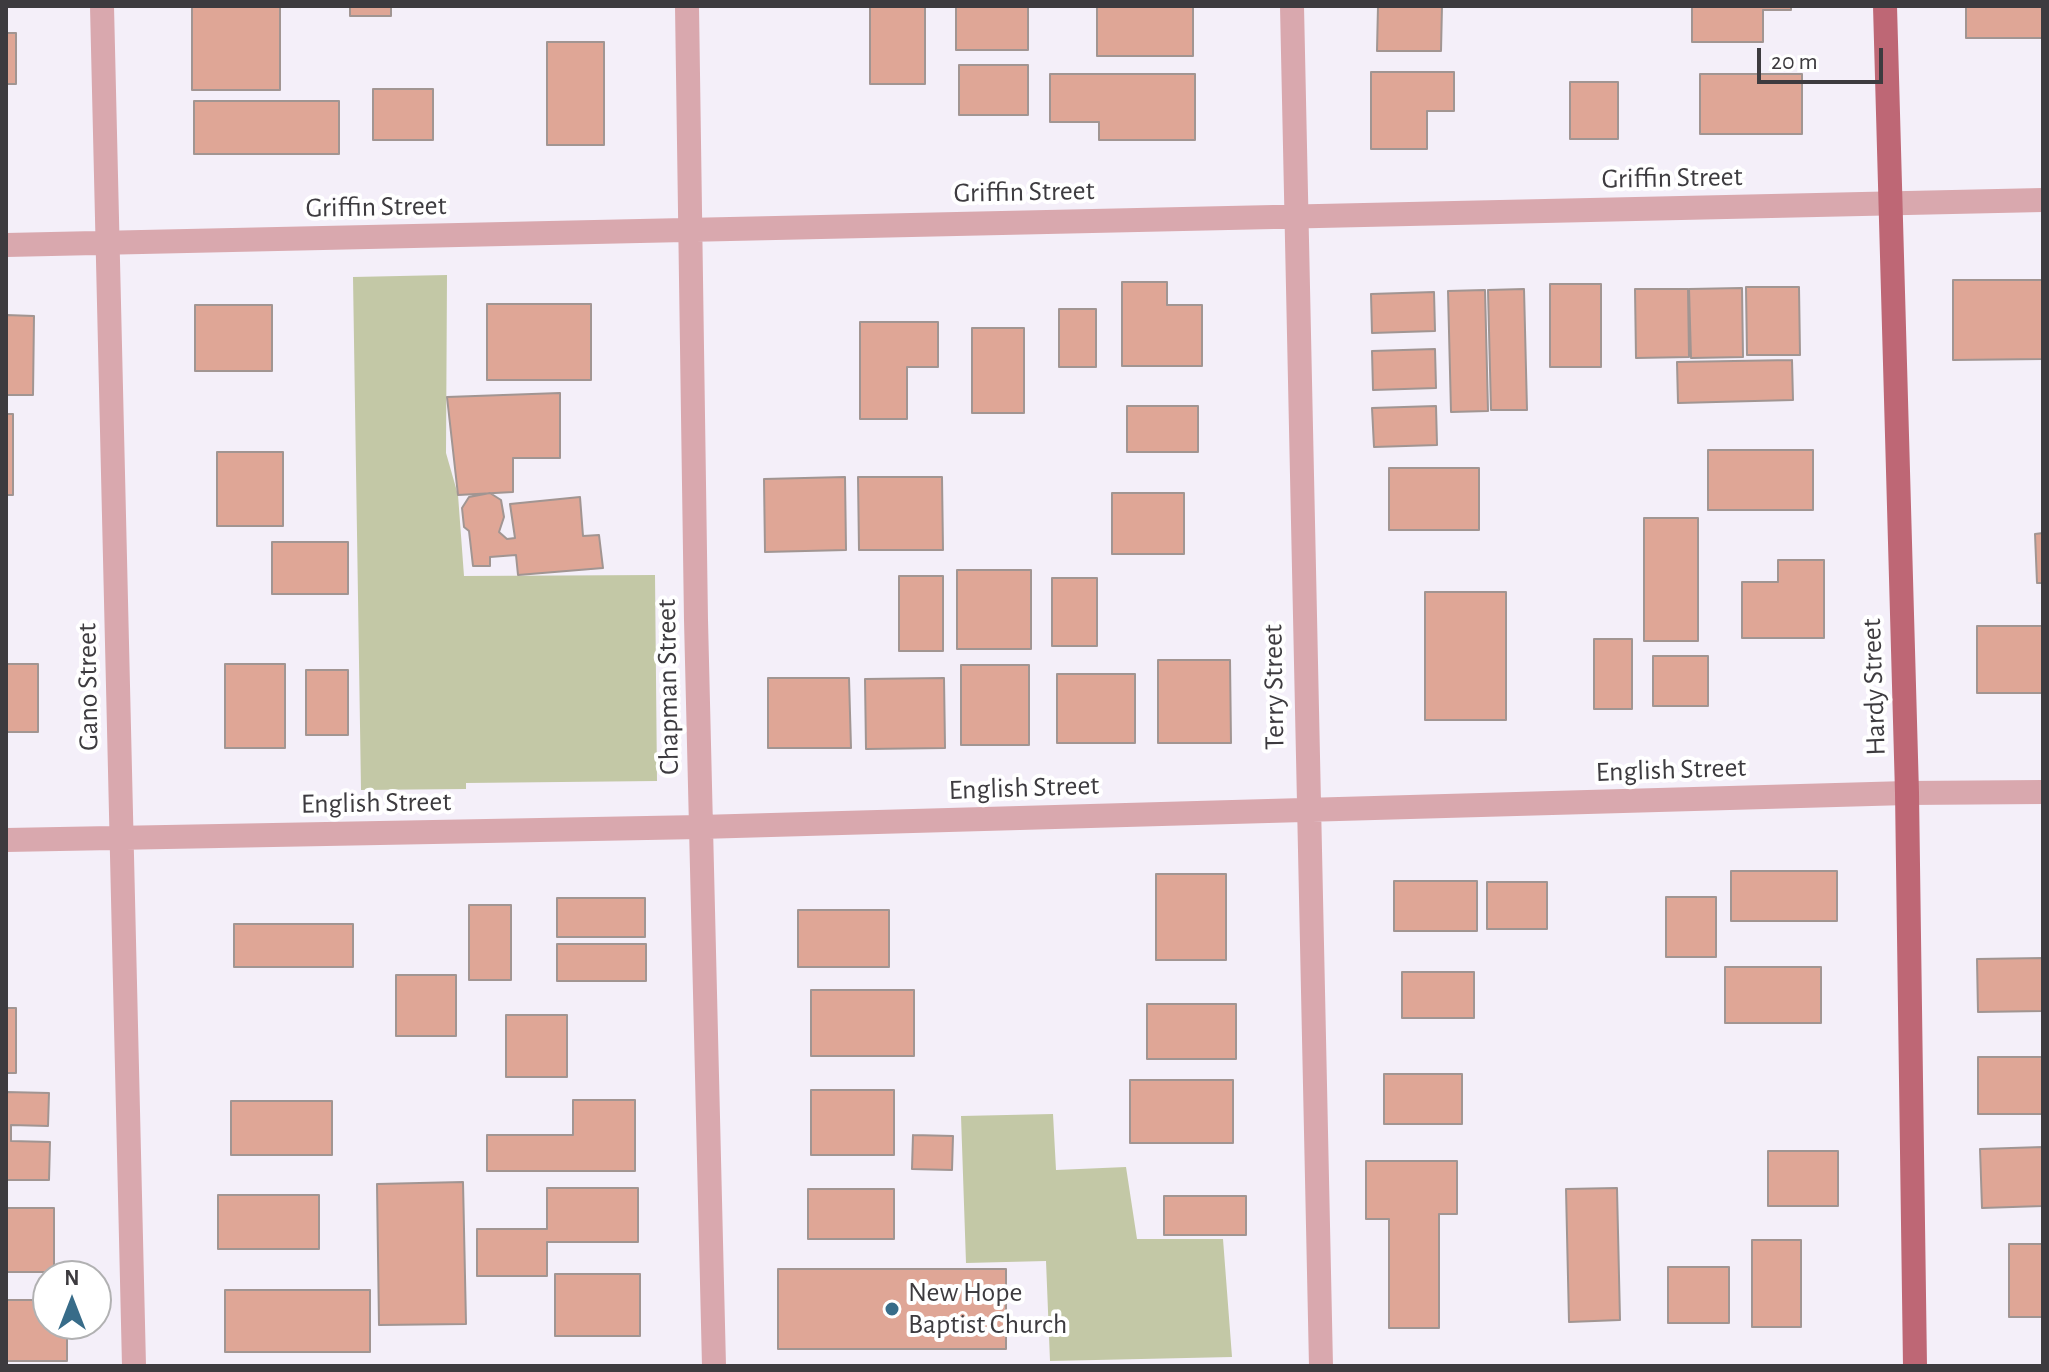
<!DOCTYPE html>
<style>
body{margin:0}
#map{position:relative;width:2049px;height:1372px;overflow:hidden;background:#f4eff9;font-family:"Alegreya Sans",sans-serif}
canvas{display:block}
.frame{position:absolute;inset:0;border:8px solid #3d3b3f;pointer-events:none}
.north{position:absolute;left:32px;top:1260px;width:80px;height:80px;box-sizing:border-box;background:#fff;border:2px solid #b1b1b2;border-radius:50%;rotate:0deg;font-size:22px;font-weight:700;line-height:32px;text-align:center;color:#3d3b3f}
.north::after{content:'';display:block;margin:auto;width:28px;height:36px;background:#386c89;clip-path:polygon(50% 0,100% 100%,50% 72%,0 100%)}
.scale{position:absolute;left:1757px;top:48px;width:126px;height:36px;box-sizing:border-box;border:4px solid #3d3b3f;border-top:0;padding-left:10px;font-size:24px;line-height:28px;white-space:nowrap;color:#3d3b3f;-webkit-text-stroke:6px #fff;paint-order:stroke}
</style>
<div id="map">
<canvas width="2049" height="1372"></canvas>
<div class="frame"></div>
<div class="north">N</div>
<div class="scale">20 m</div>
</div>
<script>
const g = document.querySelector('canvas').getContext('2d');
g.lineJoin = 'round';
function fillPath(path, color) { g.fillStyle = color; g.fill(path, 'evenodd'); }
const shape = rows => new Path2D(rows.map(r => 'M' + r).join(''));
function strokePath(path, color, width, dash) { g.strokeStyle = color; g.lineWidth = width; g.lineCap = dash ? 'butt' : 'round'; g.setLineDash(dash || []); g.stroke(path); }
function label(font, color, halo, rows, align = 'center') {
  g.font = font + ' "Alegreya Sans",sans-serif'; g.lineWidth = 8; g.setLineDash([]); g.textBaseline = 'middle'; g.strokeStyle = halo; g.fillStyle = color; for (const [text, x, y, turn = 0] of rows) {
    g.save(); g.translate(x, y); g.rotate((+turn || 0) * Math.PI / 180); g.textAlign = isNaN(turn) ? turn : align; if (halo) g.strokeText(text, 0, 0); g.fillText(text, 0, 0); g.restore();
  }
}
fillPath(shape([
 [447,275,446,453,458,495,464,576,655,575,657,781,466,783,466,789,361,790,353,277],
 [1053,1114,1056,1170,1126,1167,1137,1239,1223,1239,1232,1357,1050,1361,1046,1261,966,1263,961,1116]
]), '#c3c8a6');
const building = shape([
 [350,6,391,6,391,16,350,16,350,6],
 [839,6,925,6,925,84,870,84,870,7,839,6],
 [956,6,1028,6,1028,50,956,50,956,6],
 [1097,6,1193,6,1193,56,1097,56,1097,6],
 [1378,6,1442,6,1441,51,1377,51,1378,6],
 [1692,6,1791,6,1791,10,1763,10,1763,42,1692,42,1692,6],
 [1966,6,2043,6,2043,38,1966,38,1966,6],
 [192,7,280,7,280,90,192,90,192,7],
 [6,33,16,33,16,84,6,84,6,33],
 [547,42,604,42,604,145,547,145,547,42],
 [959,65,1028,65,1028,115,959,115,959,65],
 [1371,72,1454,72,1454,111,1427,111,1427,149,1371,149,1371,72],
 [1050,74,1195,74,1195,140,1099,140,1099,122,1050,122,1050,74],
 [1700,74,1802,74,1802,134,1700,134,1700,74],
 [1570,82,1618,82,1618,139,1570,139,1570,82],
 [373,89,433,89,433,140,373,140,373,89],
 [194,101,339,101,339,154,194,154,194,101],
 [1953,280,2043,280,2043,359,1953,360,1953,280],
 [1122,282,1167,282,1167,305,1202,305,1202,366,1122,366,1122,282],
 [1550,284,1601,284,1601,367,1550,367,1550,284],
 [1746,287,1799,287,1800,355,1747,355,1746,287],
 [1742,288,1743,357,1691,358,1689,289,1742,288],
 [1524,289,1527,410,1491,410,1488,290,1524,289],
 [1635,289,1688,289,1689,357,1636,358,1635,289],
 [1485,290,1488,411,1451,412,1448,291,1485,290],
 [1434,292,1435,331,1372,333,1371,294,1434,292],
 [487,304,591,304,591,380,487,380,487,304],
 [195,305,272,305,272,371,195,371,195,305],
 [1059,309,1096,309,1096,367,1059,367,1059,309],
 [6,315,34,316,33,395,6,395,6,315],
 [860,322,938,322,938,367,907,367,907,419,860,419,860,322],
 [972,328,1024,328,1024,413,972,413,972,328],
 [1435,349,1436,388,1373,390,1372,351,1435,349],
 [1792,360,1793,400,1678,403,1677,362,1792,360],
 [560,393,560,458,513,458,513,492,458,495,447,397,560,393],
 [1127,406,1198,406,1198,452,1127,452,1127,406],
 [1436,406,1437,445,1374,447,1372,408,1436,406],
 [6,414,13,414,13,495,6,495,6,414],
 [1708,450,1813,450,1813,510,1708,510,1708,450],
 [217,452,283,452,283,526,217,526,217,452],
 [1389,468,1479,468,1479,530,1389,530,1389,468],
 [845,477,846,550,765,552,764,479,845,477],
 [858,477,942,477,943,550,859,550,858,477],
 [490,493,501,500,504,517,499,532,507,539,515,538,510,504,580,497,583,536,599,535,603,568,518,575,516,555,490,557,490,566,473,566,469,531,464,527,462,508,469,497,490,493],
 [1112,493,1184,493,1184,554,1112,554,1112,493],
 [1644,518,1698,518,1698,641,1644,641,1644,518],
 [2043,533,2043,583,2037,583,2035,534,2043,533],
 [272,542,348,542,348,594,272,594,272,542],
 [1778,560,1824,560,1824,638,1742,638,1742,582,1778,582,1778,560],
 [957,570,1031,570,1031,649,957,649,957,570],
 [899,576,943,576,943,651,899,651,899,576],
 [1052,578,1097,578,1097,646,1052,646,1052,578],
 [1425,592,1506,592,1506,720,1425,720,1425,592],
 [1977,626,2043,626,2043,693,1977,693,1977,626],
 [1594,639,1632,639,1632,709,1594,709,1594,639],
 [1653,656,1708,656,1708,706,1653,706,1653,656],
 [1158,660,1230,660,1231,743,1158,743,1158,660],
 [6,664,38,664,38,732,6,732,6,664],
 [225,664,285,664,285,748,225,748,225,664],
 [961,665,1029,665,1029,745,961,745,961,665],
 [306,670,348,670,348,735,306,735,306,670],
 [1057,674,1135,674,1135,743,1057,743,1057,674],
 [768,678,849,678,851,748,768,748,768,678],
 [944,678,945,748,866,749,865,679,944,678],
 [1731,871,1837,871,1837,921,1731,921,1731,871],
 [1156,874,1226,874,1226,960,1156,960,1156,874],
 [1394,881,1477,881,1477,931,1394,931,1394,881],
 [1487,882,1547,882,1547,929,1487,929,1487,882],
 [1666,897,1716,897,1716,957,1666,957,1666,897],
 [557,898,645,898,645,937,557,937,557,898],
 [469,905,511,905,511,980,469,980,469,905],
 [798,910,889,910,889,967,798,967,798,910],
 [234,924,353,924,353,967,234,967,234,924],
 [557,944,646,944,646,981,557,981,557,944],
 [2043,958,2043,1011,1978,1012,1977,959,2043,958],
 [1725,967,1821,967,1821,1023,1725,1023,1725,967],
 [1402,972,1474,972,1474,1018,1402,1018,1402,972],
 [396,975,456,975,456,1036,396,1036,396,975],
 [811,990,914,990,914,1056,811,1056,811,990],
 [1147,1004,1236,1004,1236,1059,1147,1059,1147,1004],
 [6,1008,16,1008,16,1073,6,1073,6,1008],
 [506,1015,567,1015,567,1077,506,1077,506,1015],
 [1978,1057,2043,1057,2043,1114,1978,1114,1978,1057],
 [1384,1074,1462,1074,1462,1124,1384,1124,1384,1074],
 [1130,1080,1233,1080,1233,1143,1130,1143,1130,1080],
 [811,1090,894,1090,894,1155,811,1155,811,1090],
 [6,1092,49,1093,48,1126,11,1125,11,1141,50,1142,49,1180,6,1180,6,1092],
 [573,1100,635,1100,635,1171,487,1171,487,1135,573,1135,573,1100],
 [231,1101,332,1101,332,1155,231,1155,231,1101],
 [913,1135,953,1136,952,1170,912,1169,913,1135],
 [2043,1147,2043,1206,1982,1208,1980,1149,2043,1147],
 [1768,1151,1838,1151,1838,1206,1768,1206,1768,1151],
 [1366,1161,1457,1161,1457,1214,1439,1214,1439,1328,1389,1328,1389,1219,1366,1219,1366,1161],
 [463,1182,466,1324,379,1325,377,1184,463,1182],
 [547,1188,638,1188,638,1242,547,1242,547,1276,477,1276,477,1229,547,1229,547,1188],
 [1617,1188,1620,1320,1569,1322,1566,1189,1617,1188],
 [808,1189,894,1189,894,1239,808,1239,808,1189],
 [218,1195,319,1195,319,1249,218,1249,218,1195],
 [1164,1196,1246,1196,1246,1235,1164,1235,1164,1196],
 [6,1208,54,1208,54,1272,6,1272,6,1208],
 [1752,1240,1801,1240,1801,1327,1752,1327,1752,1240],
 [2009,1244,2043,1244,2043,1317,2009,1317,2009,1244],
 [1668,1267,1729,1267,1729,1323,1668,1323,1668,1267],
 [778,1269,1006,1269,1006,1349,778,1349,778,1269],
 [555,1274,640,1274,640,1336,555,1336,555,1274],
 [225,1290,370,1290,370,1352,225,1352,225,1290],
 [6,1300,48,1300,48,1324,67,1324,67,1361,6,1361,6,1300]
]);
fillPath(building, '#dfa696');
strokePath(building, '#a19592', 2);
strokePath(shape([
 [102,6,134,1366],
 [687,6,696,620,714,1366],
 [1292,6,1321,1366],
 [6,245,2043,200],
 [6,840,700,827,1907,793,2043,792]
]), '#d9a8ae', 24);
strokePath(shape([
 [1885,6,1907,793,1915,1366]
]), '#be6775', 24);
for (const [x, y, r, color] of [
 [892,1309,8,"#386c89"]
]) { const dot = new Path2D(); dot.arc(x, y, r, 0, 2 * Math.PI); g.fillStyle = color; g.fill(dot); strokePath(dot, '#fff', 3); }
label('28px', '#3d3b3f', '#fff', [
 ["Griffin Street",1672,178,-1],
 ["Griffin Street",1024,192,-1],
 ["Griffin Street",376,207,-1],
 ["Gano Street",88,687,-91],
 ["Chapman Street",668,687,-91],
 ["Terry Street",1274,687,-91],
 ["Hardy Street",1874,687,-92],
 ["English Street",1671,770,-2],
 ["English Street",1024,788,-2],
 ["English Street",376,803,-1]
]);
label('28px', '#3d3b3f', '#fff', [
 ["New Hope",908,1293],
 ["Baptist Church",908,1325]
], 'left');
</script>
